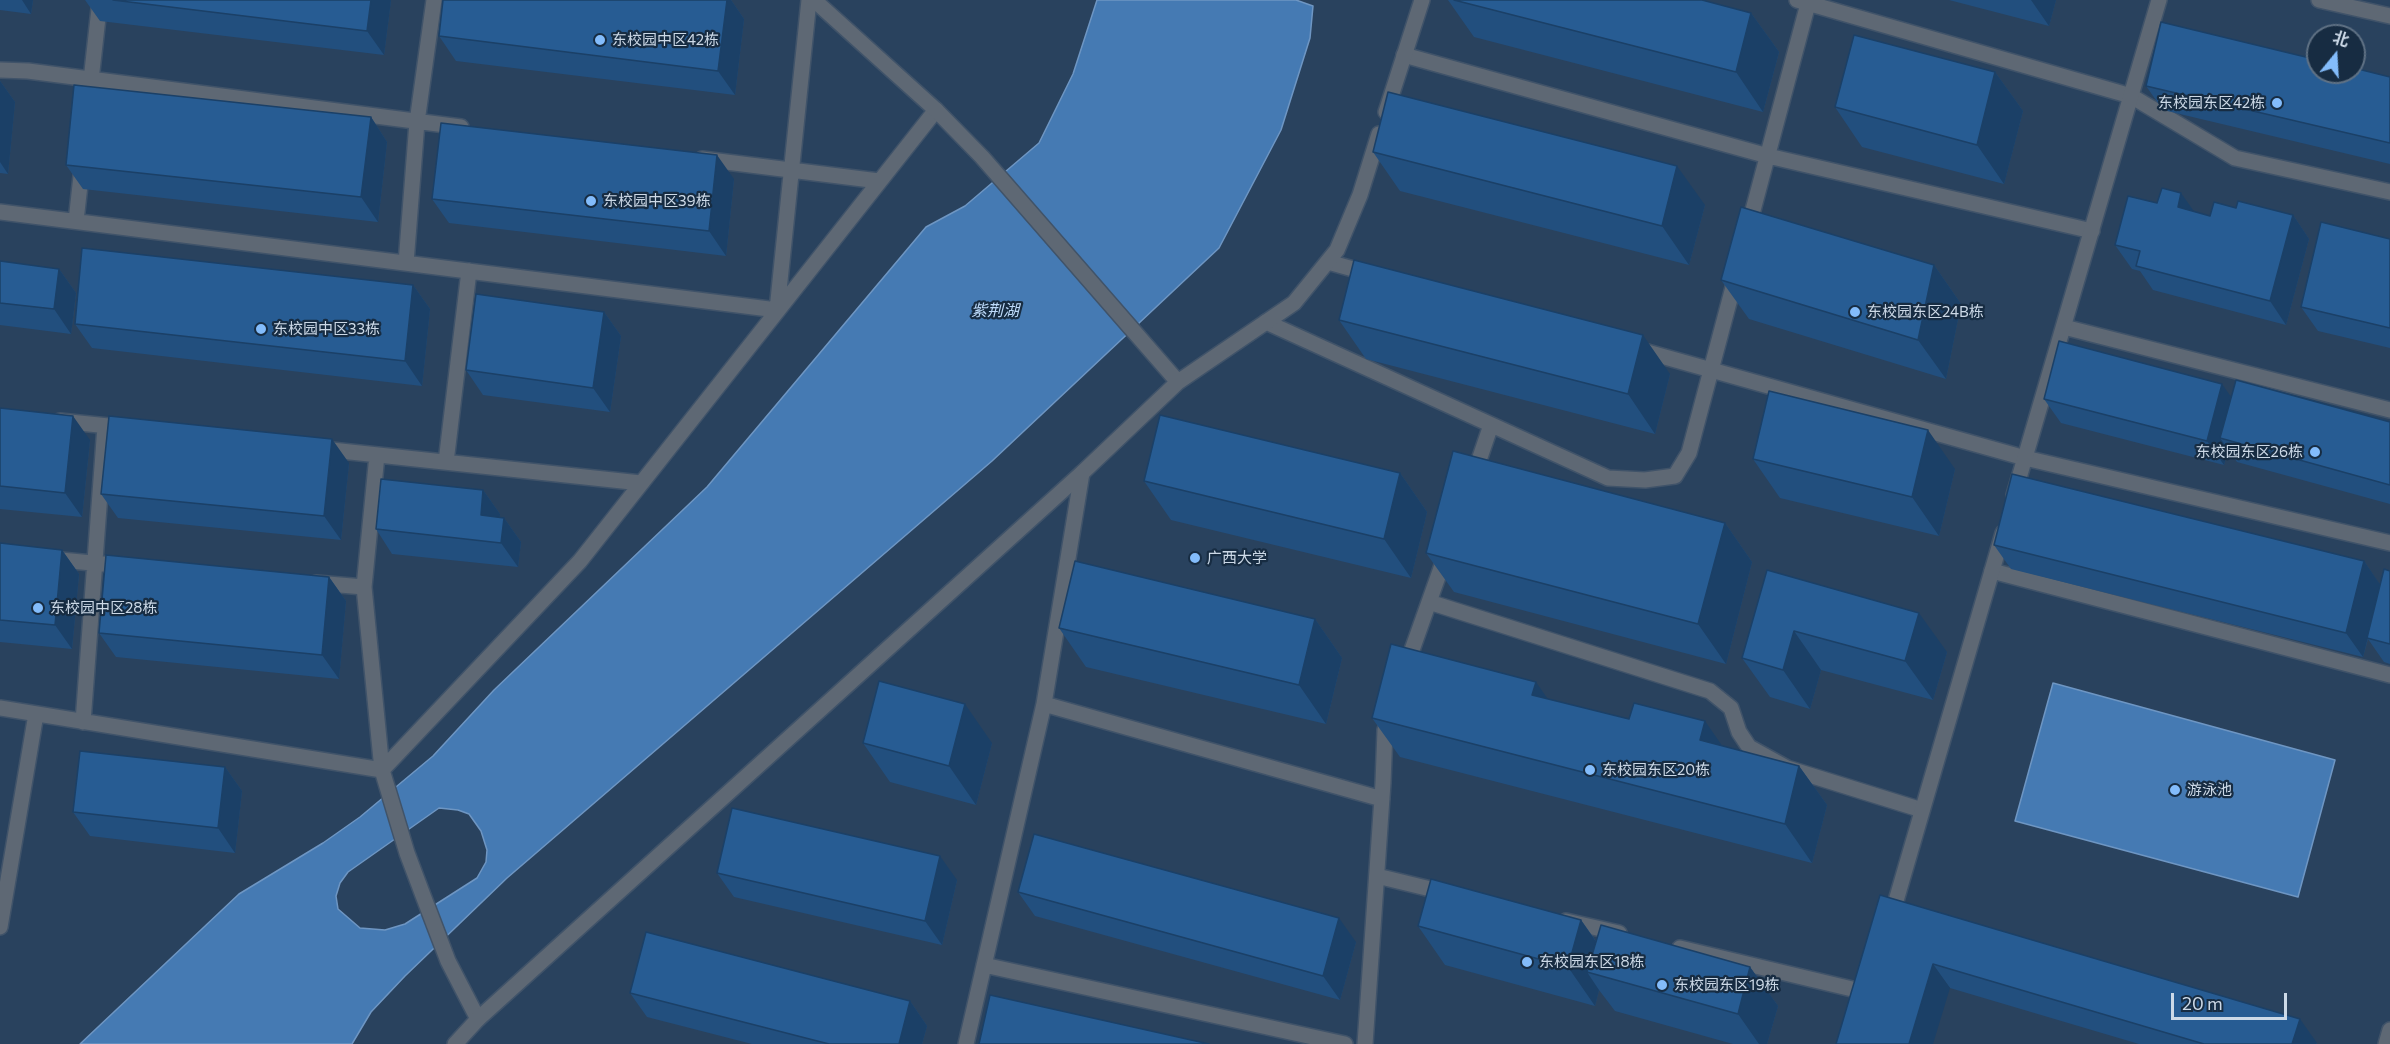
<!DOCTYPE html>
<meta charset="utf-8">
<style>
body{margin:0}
#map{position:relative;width:2390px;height:1044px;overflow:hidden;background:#21364d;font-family:Commissioner,"Noto Sans SC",sans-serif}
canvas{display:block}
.north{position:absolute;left:2306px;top:24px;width:60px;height:60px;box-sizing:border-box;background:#172c42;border:2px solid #5f7184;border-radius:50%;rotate:18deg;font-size:16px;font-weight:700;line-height:24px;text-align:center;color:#ccd9e7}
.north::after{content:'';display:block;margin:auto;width:21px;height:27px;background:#83bcfb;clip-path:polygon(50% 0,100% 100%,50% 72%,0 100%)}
.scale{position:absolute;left:2171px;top:993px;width:116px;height:27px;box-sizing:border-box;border:3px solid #ccd9e7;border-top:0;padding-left:8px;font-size:18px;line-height:21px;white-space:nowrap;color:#ccd9e7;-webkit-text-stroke:4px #172c42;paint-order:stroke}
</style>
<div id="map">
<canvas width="2390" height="1044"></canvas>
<div class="north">北</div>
<div class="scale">20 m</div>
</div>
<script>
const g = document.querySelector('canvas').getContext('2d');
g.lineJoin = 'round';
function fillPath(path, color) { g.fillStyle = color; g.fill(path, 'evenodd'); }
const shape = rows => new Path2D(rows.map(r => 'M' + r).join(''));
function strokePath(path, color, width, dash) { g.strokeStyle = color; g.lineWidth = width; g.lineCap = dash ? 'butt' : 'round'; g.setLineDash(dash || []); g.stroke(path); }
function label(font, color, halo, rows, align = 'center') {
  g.font = font + ' Commissioner,"Noto Sans SC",sans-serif'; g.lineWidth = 4.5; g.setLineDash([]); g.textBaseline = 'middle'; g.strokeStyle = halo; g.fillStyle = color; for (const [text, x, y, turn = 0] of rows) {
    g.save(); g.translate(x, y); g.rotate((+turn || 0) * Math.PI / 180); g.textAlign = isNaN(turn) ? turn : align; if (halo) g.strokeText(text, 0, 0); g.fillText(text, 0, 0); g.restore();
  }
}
fillPath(shape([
 [0,0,2390,0,2390,1044,0,1044],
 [2318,36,2354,36,2354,72,2318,72]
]), '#29425e');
const water = shape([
 [1097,0,1296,0,1313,6,1310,38,1281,130,1219,248,992,461,507,878,405,976,371,1012,352,1044,80,1044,239,894,323,843,360,817,433,756,494,690,707,487,926,227,965,206,1039,143,1073,74,1097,0],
 [439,808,458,810,469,814,481,831,487,850,486,862,477,878,405,924,385,930,360,928,338,909,336,896,340,883,348,872,439,808],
 [2053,683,2335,760,2298,897,2015,821,2053,683]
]);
fillPath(water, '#457ab3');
strokePath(water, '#6e96c3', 1.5);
const service = shape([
 [1797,0,2131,96,2235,158,2390,192],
 [2319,0,2390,16],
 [1404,55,1768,156,2092,231],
 [0,70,28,71,461,127],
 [90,89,100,0],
 [702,159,879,181],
 [0,212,777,310,809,0],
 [76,221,82,167],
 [1748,229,1809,0],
 [1328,262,1371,274],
 [406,263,417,122,434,0],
 [1266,322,1608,478,1645,480,1675,476,1689,453,1736,276],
 [2064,327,2390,410],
 [1640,350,2025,458,2390,543],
 [60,421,128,428],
 [322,449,641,483],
 [446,462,469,271],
 [1473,478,1491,425],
 [50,559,124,566],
 [1992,571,2390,675],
 [316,583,364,587],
 [1429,602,1710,691,1731,708,1739,732,1749,747,1787,768,1922,810],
 [1406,667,1446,554],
 [1044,704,1382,799],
 [0,708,382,770,364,587,377,455],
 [83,722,105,426],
 [1377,876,1447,893],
 [1566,921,1619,933],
 [0,927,36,714],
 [1680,948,1869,993],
 [984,965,1345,1044],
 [478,1019,448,961,424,898,407,853,382,770,580,561,936,110],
 [966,1044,1044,704,1082,473],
 [1365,1044,1383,783,1385,730,1390,715],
 [2386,1044,2390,1030]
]);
const minor = shape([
 [814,0,936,110,982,157,1178,382],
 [1386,112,1422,0],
 [2014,495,2159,0],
 [1891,918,2003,533],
 [455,1044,478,1019,1082,473,1178,382,1294,303,1337,250,1360,195,1379,134]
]);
strokePath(service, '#405369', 18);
strokePath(minor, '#405369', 18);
strokePath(service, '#5e6874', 15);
strokePath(minor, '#5e6874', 15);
fillPath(shape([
 [0,0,33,0,31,14,0,10],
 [85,0,391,0,384,55,100,21],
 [727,0,731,0,744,19,735,95,456,61,439,36],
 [1448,0,1702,0,1751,13,1779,52,1763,112,1474,37],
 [1949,0,2056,0,2049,26],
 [1995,72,2023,111,2004,184,1862,147,1835,107],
 [2390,77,2390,164,2163,110,2146,86],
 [0,81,15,102,8,174,0,173],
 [371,117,387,142,378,222,83,189,66,165],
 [1373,152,1705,205,1689,265,1400,191],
 [734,179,726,256,449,223,432,199],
 [2157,203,2210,216,2236,208,2293,215,2309,239,2286,325,2153,290,2140,271,2132,269,2115,245],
 [2390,239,2390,348,2318,331,2301,307],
 [0,261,59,269,76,293,71,334,0,325],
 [1934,265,1961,304,1946,379,1749,319,1721,280],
 [413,285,430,309,422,386,92,348,75,324],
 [604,312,621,336,610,412,483,395,466,370],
 [1339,320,1670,374,1655,434,1366,359],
 [2231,397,2390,422,2390,504,2237,462,2228,449,2224,465,2061,423,2044,399],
 [0,408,90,440,82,517,0,509],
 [1753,459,1955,469,1939,536,1780,498],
 [349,463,341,540,118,518,101,494],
 [1400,473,1427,512,1411,578,1171,520,1144,481],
 [483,490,500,514,500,517,504,518,521,542,518,567,392,554,376,529],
 [1725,523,1752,562,1726,664,1454,592,1426,553],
 [0,543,62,550,79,574,72,649,0,642],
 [1994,545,2364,561,2380,585,2390,571,2390,664,2384,662,2368,639,2363,657,2011,569],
 [1767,570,1947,652,1933,700,1821,670,1810,709,1770,697,1742,658],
 [329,577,346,601,339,679,116,657,99,633],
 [1315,619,1342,658,1326,724,1086,667,1059,628],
 [1548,699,1722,746,1799,766,1827,805,1812,863,1400,757,1372,718],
 [863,743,992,743,976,805,890,782],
 [225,767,242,791,235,853,90,836,73,812],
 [717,873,957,880,942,945,734,897],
 [1018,892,1356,942,1340,1000,1035,916],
 [1880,895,2317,1043,2316,1044,2139,1044,1950,988],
 [1581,920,1596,941,1750,967,1778,1006,1767,1044,1733,1044,1615,1011,1599,990,1595,1006,1445,965,1418,926],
 [630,993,910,1001,927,1026,922,1044,752,1044,647,1017]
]), '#224f7e');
fillPath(shape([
 [22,0,33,0,31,14],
 [371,0,391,0,384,55,367,31],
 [727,0,731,0,744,19,735,95,718,71],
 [2031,0,2056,0,2049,26],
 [1751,13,1779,52,1763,112,1736,72],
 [1995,72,2023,111,2004,184,1977,145],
 [0,81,15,102,8,174,0,162],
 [371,117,387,142,378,222,361,197],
 [717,155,734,179,726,256,709,231],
 [1677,166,1705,205,1689,265,1662,226],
 [2181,193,2198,217,2178,207],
 [2293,215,2309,239,2286,325,2270,301],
 [1934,265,1961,304,1946,379,1918,340],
 [59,269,76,293,71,334,54,309],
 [413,285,430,309,422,386,405,361],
 [604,312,621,336,610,412,593,388],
 [1643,335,1670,374,1655,434,1628,394],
 [2222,384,2239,408,2220,438,2228,449,2224,465,2207,441],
 [73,416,90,440,82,517,65,493],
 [1928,430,1955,469,1939,536,1912,497],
 [332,439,349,463,341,540,324,516],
 [1400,473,1427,512,1411,578,1384,539],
 [483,490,500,514,498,539,481,515],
 [504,518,521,542,518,567,501,543],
 [1725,523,1752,562,1726,664,1698,624],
 [62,550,79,574,72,649,55,625],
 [2364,561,2381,586,2363,657,2346,633],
 [329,577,346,601,339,679,322,655],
 [1919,613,1947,652,1933,700,1905,661],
 [1315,619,1342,658,1326,724,1299,685],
 [1794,631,1821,670,1810,709,1783,670],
 [1536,682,1563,721,1532,695],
 [965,704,992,743,976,805,949,766],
 [1705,721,1732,760,1700,740],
 [1799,766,1827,805,1812,863,1785,824],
 [225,767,242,791,235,853,218,828],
 [940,856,957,880,942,945,925,921],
 [1339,918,1356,942,1340,1000,1323,976],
 [1581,920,1608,959,1587,972,1599,990,1595,1006,1568,967],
 [1933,964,1950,988,1933,1044,1909,1044],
 [1750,967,1778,1006,1767,1044,1759,1044,1738,1014],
 [910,1001,927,1026,922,1044,899,1044],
 [2300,1019,2317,1043,2316,1044,2292,1044]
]), '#1b4067');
const building = shape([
 [113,0,371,0,367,31,113,0],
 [443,0,727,0,718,71,439,36,443,0],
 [1454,0,1702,0,1751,13,1736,72,1454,0],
 [2161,22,2318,60,2318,72,2354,72,2354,68,2390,77,2390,143,2146,86,2161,22],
 [1854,35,1995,72,1977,145,1835,107,1854,35],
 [74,85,371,117,361,197,66,165,74,85],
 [1388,92,1677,166,1662,226,1373,152,1388,92],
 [441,123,717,155,709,231,432,199,441,123],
 [2162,188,2181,193,2178,207,2210,216,2214,202,2236,208,2238,201,2293,215,2270,301,2136,266,2140,251,2115,245,2128,196,2157,203,2162,188],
 [1741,207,1934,265,1918,340,1721,280,1741,207],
 [2321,222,2390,239,2390,328,2301,307,2321,222],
 [82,248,413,285,405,361,75,324,82,248],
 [1354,260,1643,335,1628,394,1339,320,1354,260],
 [0,261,59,269,54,309,0,303,0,261],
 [476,294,604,312,593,388,466,370,476,294],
 [2059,341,2222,384,2207,441,2044,399,2059,341],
 [2236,380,2390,422,2390,485,2220,438,2236,380],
 [1769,391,1928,430,1912,497,1753,459,1769,391],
 [0,408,73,416,65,493,0,486,0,408],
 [1160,415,1400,473,1384,539,1144,481,1160,415],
 [109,416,332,439,324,516,101,494,109,416],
 [1453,451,1725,523,1698,624,1426,553,1453,451],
 [2012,474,2364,561,2346,633,1994,545,2012,474],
 [381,479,483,490,481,515,504,518,501,543,376,529,381,479],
 [0,543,62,550,55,625,0,620,0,543],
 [106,555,329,577,322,655,99,633,106,555],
 [1075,561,1315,619,1299,685,1059,628,1075,561],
 [2384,569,2390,571,2390,644,2367,638,2384,569],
 [1767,570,1919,613,1905,661,1794,631,1783,670,1742,658,1767,570],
 [1391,644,1536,682,1532,695,1629,719,1634,703,1705,721,1700,740,1799,766,1785,824,1372,718,1391,644],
 [879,681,965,704,949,766,863,743,879,681],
 [80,751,225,767,218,828,73,812,80,751],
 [732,808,940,856,925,921,717,873,732,808],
 [1034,834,1339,918,1323,976,1018,892,1034,834],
 [1431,879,1581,920,1568,967,1418,926,1431,879],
 [1880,895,2300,1019,2292,1044,2204,1044,1933,964,1909,1044,1836,1044,1880,895],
 [1601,925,1750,967,1738,1014,1587,972,1601,925],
 [646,932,910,1001,899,1044,829,1044,630,993,646,932],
 [990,995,1209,1044,979,1044,990,995]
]);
fillPath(building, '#275c93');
strokePath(building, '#1b4067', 1.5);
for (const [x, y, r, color] of [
 [600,40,6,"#83bcfb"],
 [2277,103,6,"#83bcfb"],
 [591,201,6,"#83bcfb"],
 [1855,312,6,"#83bcfb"],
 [261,329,6,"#83bcfb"],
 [2315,452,6,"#83bcfb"],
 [1195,558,6,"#83bcfb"],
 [38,608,6,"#83bcfb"],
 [1590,770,6,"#83bcfb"],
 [2175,790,6,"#83bcfb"],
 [1527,962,6,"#83bcfb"],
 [1662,985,6,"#83bcfb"]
]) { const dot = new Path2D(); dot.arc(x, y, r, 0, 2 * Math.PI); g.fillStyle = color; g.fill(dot); strokePath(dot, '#172c42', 2); }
label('15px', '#ccd9e7', '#172c42', [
 ["东校园中区42栋",612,40],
 ["东校园东区42栋",2265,103,"right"],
 ["东校园中区39栋",603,201],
 ["东校园东区24B栋",1867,312],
 ["东校园中区33栋",273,329],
 ["东校园东区26栋",2303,452,"right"],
 ["广西大学",1207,558],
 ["东校园中区28栋",50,608],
 ["东校园东区20栋",1602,770],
 ["游泳池",2187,790],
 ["东校园东区18栋",1539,962],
 ["东校园东区19栋",1674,985]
], 'left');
label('italic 16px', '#bddafa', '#172c42', [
 ["紫荆湖",995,311]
]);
</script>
